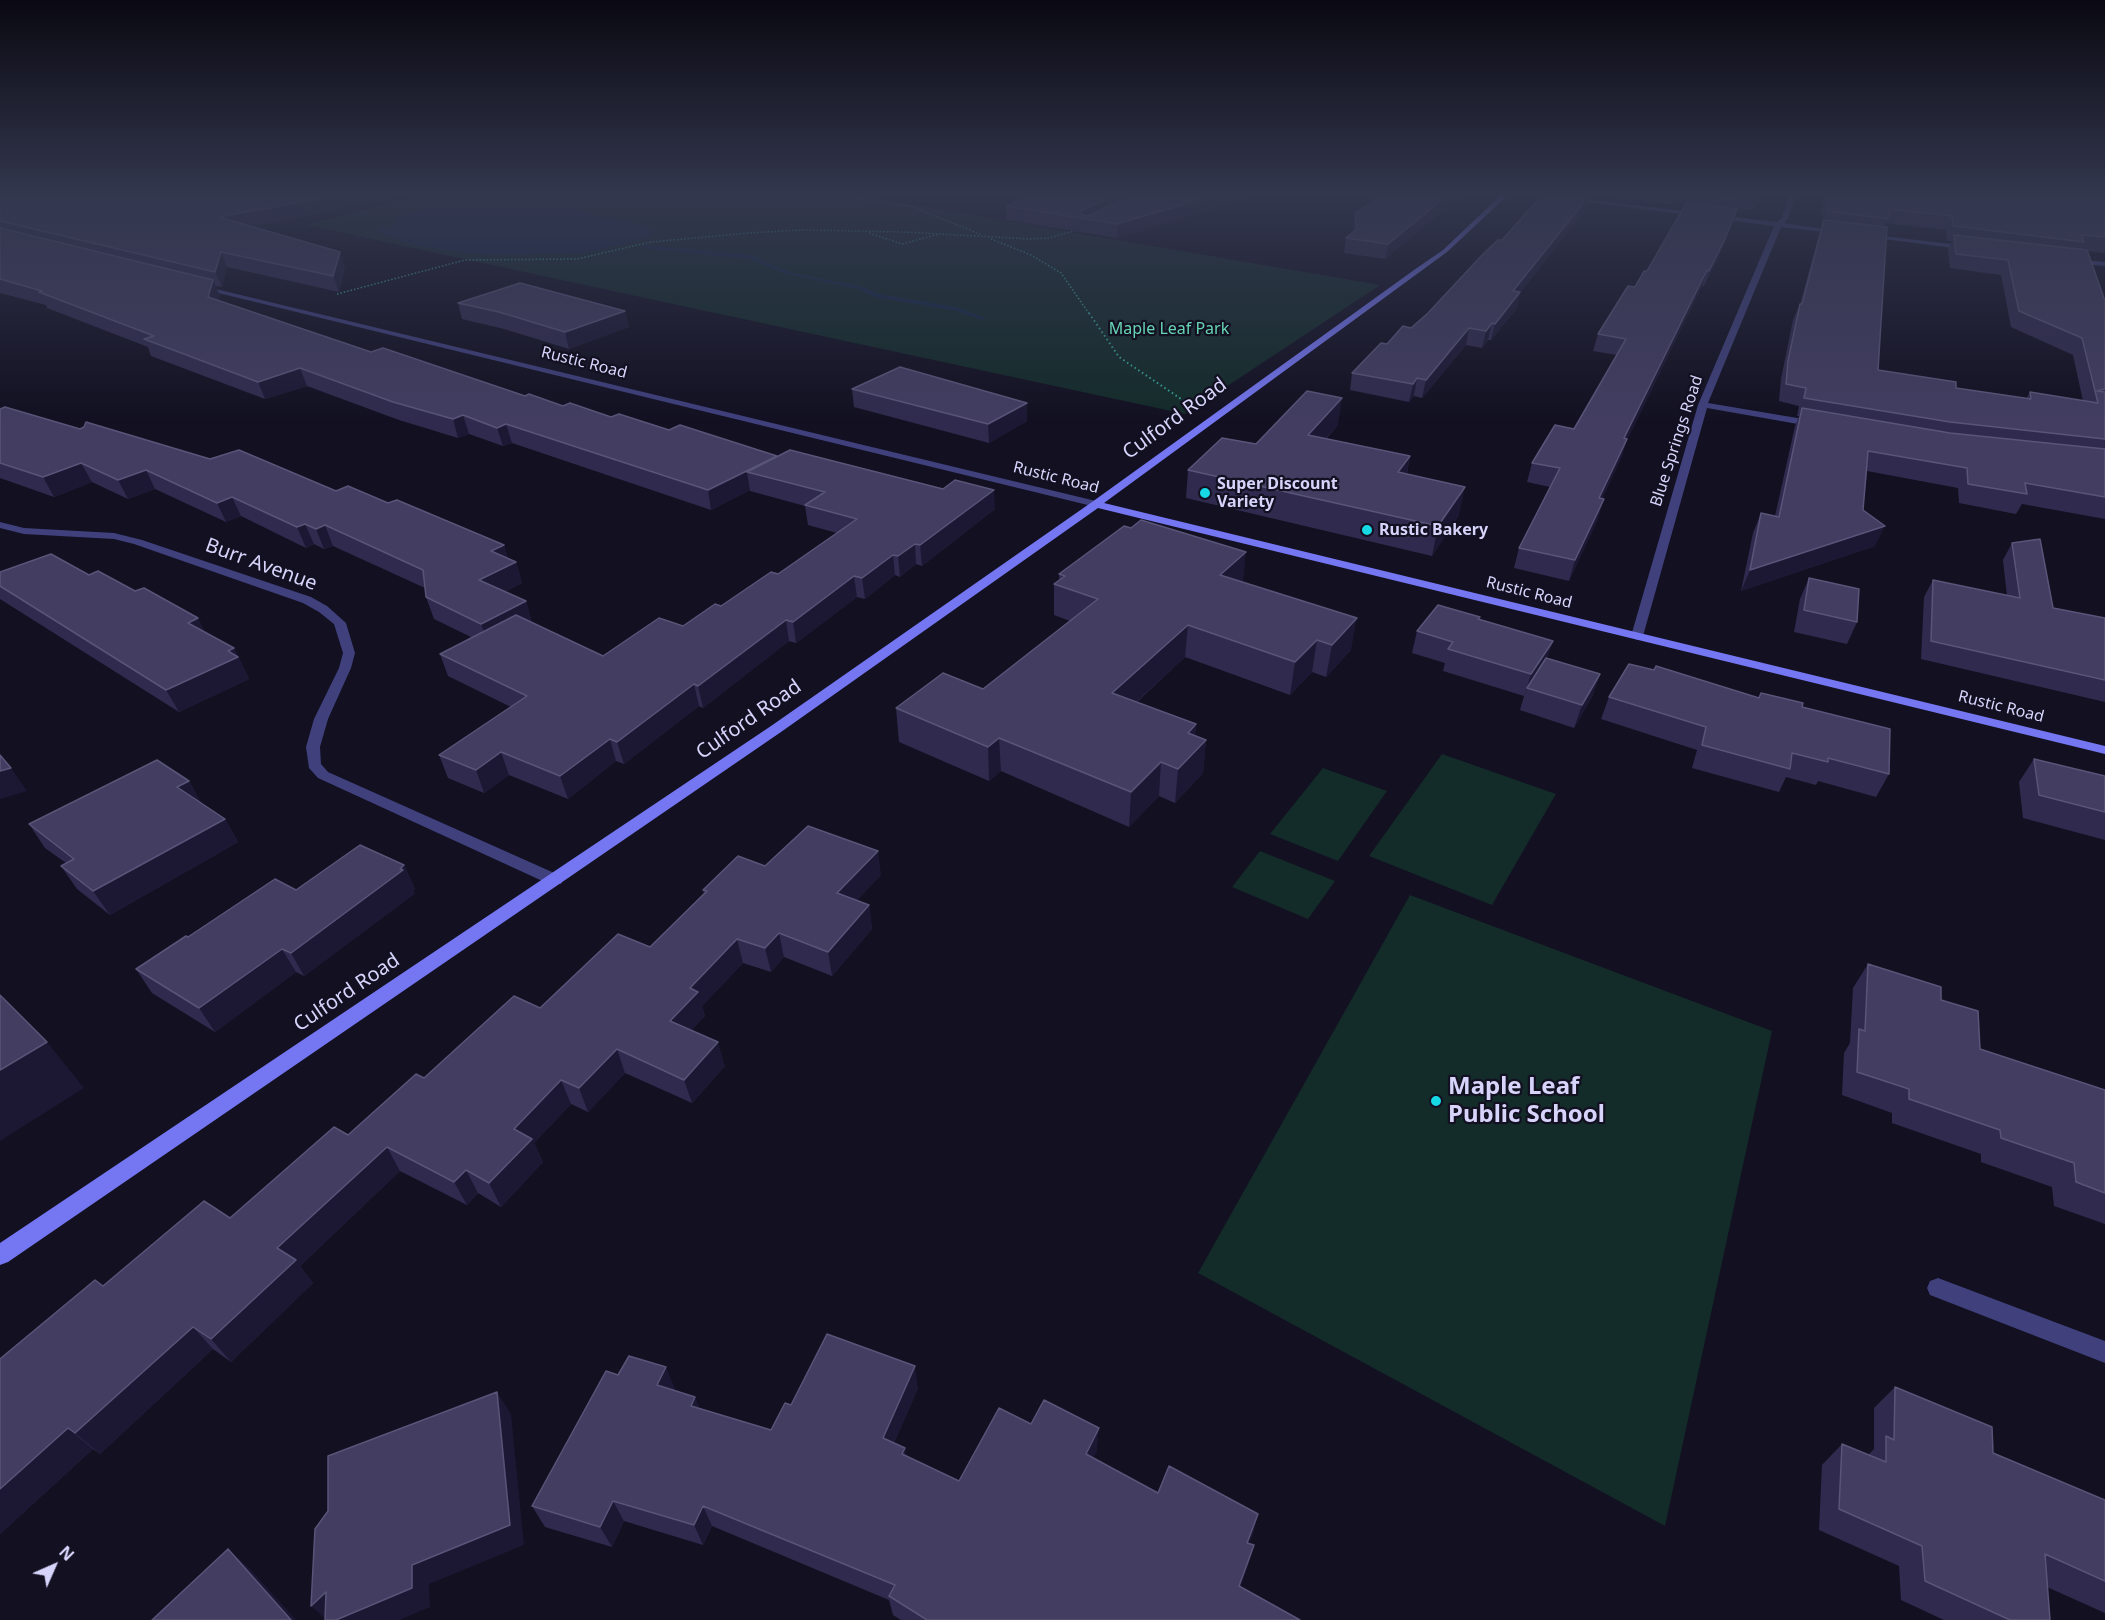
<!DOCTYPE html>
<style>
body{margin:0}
#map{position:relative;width:2105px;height:1620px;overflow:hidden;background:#121021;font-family:"Noto Sans",sans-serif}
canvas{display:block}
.north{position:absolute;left:24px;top:1536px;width:60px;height:60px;-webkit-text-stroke:4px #121021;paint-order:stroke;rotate:45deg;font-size:16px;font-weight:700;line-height:24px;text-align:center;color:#d7d4fb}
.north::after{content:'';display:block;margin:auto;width:21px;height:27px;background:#d7d4fb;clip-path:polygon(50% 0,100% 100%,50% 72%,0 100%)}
</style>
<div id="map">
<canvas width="2105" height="1620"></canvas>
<div class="north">N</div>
</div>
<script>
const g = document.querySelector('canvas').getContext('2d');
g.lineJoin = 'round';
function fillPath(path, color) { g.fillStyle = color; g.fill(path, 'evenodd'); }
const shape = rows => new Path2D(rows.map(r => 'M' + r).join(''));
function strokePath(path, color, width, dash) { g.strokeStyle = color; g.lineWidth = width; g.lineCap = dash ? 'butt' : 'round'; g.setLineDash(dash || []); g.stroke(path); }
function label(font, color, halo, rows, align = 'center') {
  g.font = font + ' "Noto Sans",sans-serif'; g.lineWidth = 4.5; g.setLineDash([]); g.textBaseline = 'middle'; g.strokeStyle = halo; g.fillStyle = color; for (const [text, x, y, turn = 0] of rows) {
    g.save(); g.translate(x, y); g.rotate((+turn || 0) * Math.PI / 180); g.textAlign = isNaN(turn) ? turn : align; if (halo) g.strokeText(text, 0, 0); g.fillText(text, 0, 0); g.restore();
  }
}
fillPath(shape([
 [420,196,861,196,1380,285,1185,414,306,225],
 [1442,754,1556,794,1492,905,1369,856],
 [1323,768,1387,791,1338,861,1270,834],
 [1260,851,1335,881,1308,919,1232,887],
 [1410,895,1772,1031,1665,1526,1198,1273]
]), '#132b29');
fillPath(shape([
 [514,196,531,196,545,199,594,216,641,224,654,231,648,237,638,241,585,253,503,255,474,254,413,245,384,235,377,229,391,226,413,211,428,207]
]), '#142a47');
fillPath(shape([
 [644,245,751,255,789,272,863,287,879,294,957,307,985,318,982,320,956,311,875,297,859,289,785,274,750,259,642,248,644,245]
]), '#142a47');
strokePath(shape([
 [845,196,913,207,982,235],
 [869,233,902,244,939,234],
 [991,239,1031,255,1061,273,1090,315],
 [337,294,465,260,577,259,651,242,749,233,802,230,905,232,1030,239,1049,238,1077,230]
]), '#3aa99e', 1.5, [1.5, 2]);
strokePath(shape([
 [1089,313,1119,357,1190,405]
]), '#3aa99e', 2, [1.5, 3]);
fillPath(shape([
 [1540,196,1558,196,1777,222,1782,218,1789,196,1795,196,1788,219,1784,223,1844,232,1841,234,1781,227,1708,403,1815,421,1820,424,1815,427,1707,408,1643,636,1637,640,1631,636,1698,405,1774,226,1540,196],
 [1866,234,1969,246,1972,248,1969,250,1868,237,1866,234],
 [2070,259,2105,262,2105,266,2073,263,2070,259],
 [195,284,1096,501,1101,504,1096,507,198,288,195,284],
 [0,522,24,528,114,533,142,540,311,597,327,606,346,623,355,653,351,668,328,719,320,747,321,764,328,772,561,876,563,880,561,884,549,884,318,778,309,768,306,747,314,719,339,668,343,653,334,624,319,612,303,603,134,544,114,539,24,534,0,528,0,522],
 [1938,1278,2105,1341,2105,1363,1930,1295,1927,1288,1930,1281,1938,1278]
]), '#3f407c');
fillPath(shape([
 [1500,196,1507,196,1447,252,1104,503,2105,746,2105,754,1098,508,781,732,8,1262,0,1265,0,1243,771,726,1092,502,1414,270,1443,250,1500,196]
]), '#7577f2');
fillPath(shape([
 [0,196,402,196,387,200,251,227,345,267,339,292,227,267,222,287,215,286,220,296,218,301,371,352,525,396,611,417,669,430,995,509,922,566,916,564,900,577,895,575,865,599,857,597,796,643,789,641,703,708,699,706,624,764,616,761,568,799,509,775,484,793,448,778,439,755,511,707,448,676,440,654,473,638,434,619,426,597,425,588,333,546,324,549,314,544,306,548,241,516,226,522,155,489,128,499,92,482,54,497,0,478,0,409,80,429,210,459,336,491,388,503,504,545,508,559,516,562,522,583,504,592,526,601,532,623,603,656,683,626,721,606,778,574,837,533,808,525,805,506,750,491,750,490,711,510,512,443,503,446,469,434,458,438,399,420,307,386,265,399,151,356,148,347,47,308,46,305,0,293],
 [1029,196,1257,196,1117,238,1006,220,1006,206],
 [1380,196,1461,196,1385,259,1344,253,1346,238,1354,232,1353,227,1355,213],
 [1541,196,1595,196,1594,198,1591,198,1589,205,1520,293,1517,308,1491,340,1488,340,1482,348,1466,345,1422,398,1414,396,1409,402,1350,390,1352,373,1387,344,1411,328,1428,313,1502,240],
 [1606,196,1761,196,1759,204,1755,204,1753,209,1738,209,1719,256,1704,286,1702,286,1627,440,1621,458,1602,499,1598,519,1569,581,1514,568,1519,548,1550,487,1527,482,1532,463,1574,429,1617,355,1593,351,1598,334,1647,271,1684,206,1686,198,1672,204],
 [1824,196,2105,196,2105,253,2087,251,2105,301,2105,519,2022,504,2016,514,1959,503,1958,488,1867,471,1863,510,1875,546,1741,591,1753,533,1761,513,1775,516,1795,426,1799,416,1797,416,1799,406,1779,401,1781,379,1793,320,1800,304,1824,216,1820,215],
 [1886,223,1946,230,1947,241,1952,241,1948,249,1950,268,2001,275,2011,327,2073,355,2083,401,2030,392,2026,399,1956,388,1878,370,1885,227],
 [458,303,625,311,629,327,569,349,504,329,462,319],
 [852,389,1027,421,989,443,854,407],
 [1338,425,1326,439,1410,456,1407,474,1459,515,1432,556,1186,498,1188,470,1256,444],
 [2012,543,2053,608,2105,618,2105,702,1921,659,1924,597,1933,580,2007,596,2003,560],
 [0,572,89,575,206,633,234,648,249,679,179,712,0,599],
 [1059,574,1243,582,1351,650,1326,677,1312,672,1290,695,1185,657,1137,702,1196,724,1195,735,1206,740,1203,773,1175,803,1159,796,1129,827,1001,771,989,781,899,742,896,708,983,689,1070,621,1054,615,1054,584,1059,580],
 [1809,578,1857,622,1847,644,1794,632,1800,599],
 [1479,619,1553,641,1547,659,1600,674,1592,697,1574,728,1520,710,1524,696,1443,671,1445,663,1412,653,1417,631],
 [1761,693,1802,707,1889,774,1876,797,1818,781,1816,785,1786,777,1779,792,1692,768,1697,750,1601,719,1609,697,1759,697],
 [2034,759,2105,776,2105,840,2023,818,2019,782],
 [189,781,201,803,225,819,238,842,110,915,77,889,61,866,66,863,45,848,29,824],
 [404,865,415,889,413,891,414,894,304,976,296,972,215,1032,152,993,136,969,188,937,296,890],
 [765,866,881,875,856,901,869,905,872,929,832,976,784,957,771,972,743,963,702,1006,705,1016,691,1030,725,1066,692,1103,625,1073,588,1112,571,1104,534,1143,543,1162,501,1207,478,1193,467,1205,400,1171,300,1266,313,1283,231,1362,213,1349,100,1454,93,1449,0,1534,103,1286,230,1218,348,1135,424,1078,540,1008,650,947,704,895,703,890],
 [1868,964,1941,1000,1980,1049,2105,1090,2105,1224,2054,1206,2052,1187,1981,1162,1981,1154,1892,1123,1892,1113,1842,1095,1844,1053,1850,1043,1853,988],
 [618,1375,675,1389,675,1391,700,1408,771,1430,791,1405,918,1388,894,1443,907,1456,959,1481,1031,1424,1097,1450,1093,1458,1158,1493,1253,1534,1249,1543,1254,1545,1248,1565,1240,1587,1300,1620,901,1620,893,1615,889,1600,712,1526,703,1545,624,1521,612,1547,545,1527,532,1506],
 [1895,1387,1993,1453,2105,1500,2105,1613,2047,1587,2050,1620,1944,1620,1901,1600,1899,1566,1819,1530,1822,1465,1842,1444,1868,1455,1874,1449,1874,1408]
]), '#302b4e');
fillPath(shape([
 [334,196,402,196,387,200,225,232,219,217],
 [1113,196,1141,196,1091,220,1080,218,1081,211],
 [1213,196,1257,196,1117,238,1117,224],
 [1447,196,1461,196,1385,259,1388,244],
 [1589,196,1591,196,1589,205,1520,293,1517,308,1491,340,1495,324,1513,291],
 [1674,196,1687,196,1686,198,1672,204],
 [1737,209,1719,256,1704,286,1709,271],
 [221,252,227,267,222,287,215,272],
 [340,252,345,267,339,292,333,276],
 [1707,270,1702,286,1627,440,1621,458,1593,518,1599,498,1624,438],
 [213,280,220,296,215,313,208,297],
 [625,311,629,327,569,349,565,332],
 [1492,323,1488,340,1482,348,1486,331],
 [1469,328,1466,345,1422,398,1426,380],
 [300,368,307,386,265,399,258,382],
 [1417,378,1414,396,1409,402,1413,384],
 [1342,398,1338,425,1304,462,1308,435],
 [1027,403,1027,421,989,443,988,424],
 [463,415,469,434,458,438,453,419],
 [506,424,512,443,503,446,497,428],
 [777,456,780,475,747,472,750,490,711,510,708,490],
 [1410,456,1405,484,1398,472],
 [81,463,92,482,54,497,43,477],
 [146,470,155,489,128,499,118,480],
 [1465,487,1459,515,1432,556,1438,526],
 [994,490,995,509,922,566,920,545],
 [232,497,241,516,226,522,217,503],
 [1604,499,1598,519,1569,581,1575,560],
 [305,524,314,544,306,548,297,527],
 [325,525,333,546,324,549,316,529],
 [1885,526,1875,546,1741,591,1750,570],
 [915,544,916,564,900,577,898,556],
 [504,545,510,565,516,562,522,583,486,601,479,580,491,551],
 [1246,552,1243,583,1220,575],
 [893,555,895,575,865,599,862,578],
 [854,576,857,597,796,643,793,622],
 [526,601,532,623,489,645,481,624],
 [198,618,209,640,188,623],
 [1357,618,1351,650,1326,677,1332,645],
 [786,620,789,641,703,708,698,686],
 [1188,625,1185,657,1110,726,1112,693],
 [1317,640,1312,672,1290,695,1295,662],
 [1553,641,1546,663,1527,688,1524,697,1531,674],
 [234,648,249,679,179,712,166,690,228,651],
 [1600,674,1592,697,1574,728,1582,705],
 [694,684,699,706,624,764,617,742],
 [1196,724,1194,753,1206,740,1203,773,1175,803,1178,769,1188,733],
 [999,738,1001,771,989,781,988,747],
 [610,739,616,761,568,799,560,776],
 [501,752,509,775,484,793,476,770],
 [1161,762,1159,796,1129,827,1131,792],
 [11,768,27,791,0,799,0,771],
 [189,781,202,804,177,787],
 [225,819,238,842,110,915,93,891],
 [878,851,881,875,841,917,837,893],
 [404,865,415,889,413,891,414,894,304,976,291,953],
 [869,905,872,929,832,976,828,952],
 [779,933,784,957,771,972,765,948],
 [737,939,743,963,702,1006,705,1016,678,1045,670,1021,690,988],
 [282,949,296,972,215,1032,199,1008],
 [47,1042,84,1088,0,1141,0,1070],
 [718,1042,725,1066,692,1103,684,1080],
 [617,1049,625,1073,588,1112,579,1088],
 [561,1080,571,1104,534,1143,543,1162,501,1207,489,1183,514,1129],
 [387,1147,400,1171,300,1266,313,1283,231,1362,211,1339,277,1248],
 [466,1170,478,1193,467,1205,454,1182],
 [193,1327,213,1349,100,1454,75,1433],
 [915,1366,918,1388,887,1459,883,1438],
 [666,1367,675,1389,667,1407,657,1385],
 [497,1392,511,1414,524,1545,429,1584,430,1607,399,1620,327,1620,311,1606,326,1592,412,1565],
 [695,1397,704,1418,691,1406],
 [68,1428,93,1449,0,1534,0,1489],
 [1099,1428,1097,1450,1085,1475,1086,1454],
 [905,1448,909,1469,902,1454],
 [613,1501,624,1521,612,1547,600,1527],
 [703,1506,712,1526,703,1545,694,1525],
 [1258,1514,1253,1534,1242,1562,1247,1543],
 [1254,1545,1248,1565,1234,1605,1239,1586],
 [228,1549,250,1569,296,1620,291,1620]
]), '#1c1834');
const building = shape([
 [0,196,334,196,219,217,340,252,333,276,221,252,215,272,0,221,0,196],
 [1029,196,1113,196,1081,211,1080,214,1088,216,1130,196,1213,196,1117,224,1006,206,1029,196],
 [1380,196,1447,196,1388,244,1346,238,1357,229,1355,213,1380,196],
 [1541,196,1589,196,1513,291,1520,292,1495,324,1492,323,1486,331,1469,328,1426,380,1417,378,1413,384,1352,373,1381,343,1387,344,1403,326,1411,328,1428,313,1484,253,1498,240,1502,240,1541,196],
 [1696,196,1742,196,1740,201,1696,196],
 [1826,196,2105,196,2105,237,2081,235,2084,242,1953,226,1952,216,1889,209,1888,219,1827,211,1829,202,1825,202,1826,196],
 [1686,203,1737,209,1724,241,1709,271,1707,270,1624,438,1627,439,1599,498,1604,499,1575,560,1519,548,1560,468,1532,463,1555,425,1574,429,1626,339,1598,334,1628,286,1635,287,1644,271,1647,271,1686,203],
 [1824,220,1887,227,1878,370,1956,382,1956,388,2031,399,2030,392,2098,403,2082,338,2019,311,2008,260,1956,254,1954,235,2087,250,2105,301,2105,389,2097,391,2105,392,2105,439,1950,422,1804,398,1806,388,1786,384,1788,361,1800,304,1802,304,1824,220],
 [0,228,213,280,208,297,371,352,383,348,525,396,529,394,563,406,570,403,611,417,619,414,669,430,680,425,777,456,708,490,506,424,497,428,463,415,453,419,393,402,300,368,258,382,144,339,154,336,39,292,42,291,0,279,0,228],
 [520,283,625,311,565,332,499,312,458,303,520,283],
 [900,367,1027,403,988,424,852,389,900,367],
 [1307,391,1342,398,1308,435,1410,456,1398,472,1465,487,1438,526,1188,470,1222,438,1256,444,1307,391],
 [5,407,80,429,84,427,86,422,210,459,239,450,336,491,348,486,388,503,397,500,504,545,491,551,516,562,479,580,526,601,481,624,426,597,423,570,325,525,316,529,305,524,297,527,232,497,217,503,146,470,118,480,81,463,43,477,0,463,0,409,5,407],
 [1802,408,1950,433,2105,449,2105,497,2025,483,2027,494,1968,484,1967,468,1868,451,1863,510,1885,526,1750,570,1761,513,1779,517,1802,408],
 [790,450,943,489,955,480,994,490,920,545,915,544,898,556,893,555,862,578,854,576,793,622,786,620,698,686,694,684,617,742,610,739,560,776,501,752,476,770,439,755,527,696,440,654,516,615,603,656,659,618,683,626,715,604,721,606,771,572,778,574,857,519,805,505,825,492,747,472,790,450],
 [1141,520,1246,552,1220,575,1357,618,1332,645,1317,640,1295,662,1188,625,1112,693,1196,724,1188,733,1206,740,1178,769,1161,762,1131,792,999,738,988,747,896,708,943,673,983,689,1098,599,1054,584,1065,576,1059,574,1124,526,1131,528,1141,520],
 [2040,539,2053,608,2105,618,2105,680,1931,641,1933,580,2020,598,2012,543,2040,539],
 [51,554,89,575,98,571,135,591,144,588,198,618,188,623,234,648,228,651,238,657,166,690,0,586,0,572,51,554],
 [1809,578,1859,589,1857,622,1804,610,1809,578],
 [1438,605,1480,617,1478,619,1553,641,1531,674,1448,649,1453,642,1417,631,1438,605],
 [1546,658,1600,674,1582,705,1527,688,1546,658],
 [1629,664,1654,670,1656,666,1759,698,1761,693,1803,703,1802,707,1890,729,1889,774,1828,758,1828,762,1792,753,1790,769,1702,745,1706,727,1609,697,1629,664],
 [0,755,11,768,0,771,0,755],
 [2034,759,2105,776,2105,812,2039,795,2034,759],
 [157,760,189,781,177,787,225,819,93,891,61,866,74,859,29,824,157,760],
 [808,826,878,851,837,893,869,905,828,952,779,933,765,948,737,939,690,988,698,992,670,1021,718,1042,684,1080,617,1049,579,1088,561,1080,514,1129,532,1139,489,1183,466,1170,454,1182,387,1147,277,1248,296,1260,211,1339,193,1327,75,1433,68,1428,0,1489,0,1359,95,1280,103,1286,204,1201,230,1218,334,1127,348,1135,416,1074,424,1078,514,996,540,1008,618,934,650,947,707,891,703,890,738,856,765,866,808,826],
 [360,845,404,865,400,869,403,870,291,953,282,949,199,1008,136,969,186,936,188,937,275,879,296,890,360,845],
 [1868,964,1941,987,1941,1000,1978,1011,1980,1049,2105,1090,2105,1193,2076,1182,2074,1163,2001,1138,2000,1130,1909,1099,1909,1089,1857,1072,1859,1029,1865,1031,1868,964],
 [0,995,47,1042,0,1070,0,995],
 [827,1334,915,1366,883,1438,905,1448,902,1454,959,1481,999,1408,1031,1424,1044,1400,1099,1428,1086,1454,1158,1493,1169,1466,1258,1514,1247,1543,1254,1545,1239,1586,1300,1620,927,1620,889,1596,895,1585,703,1506,694,1525,613,1501,600,1527,532,1506,606,1371,618,1375,629,1356,666,1367,657,1385,695,1397,691,1406,771,1430,785,1403,791,1405,827,1334],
 [1895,1387,1992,1427,1993,1453,2105,1500,2105,1581,2045,1554,2050,1620,2010,1620,1925,1581,1922,1546,1839,1509,1842,1444,1886,1462,1886,1436,1894,1440,1895,1387],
 [497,1392,510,1525,412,1565,412,1588,336,1620,325,1620,326,1592,311,1606,315,1529,328,1511,328,1456,497,1392],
 [228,1549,291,1620,152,1620,228,1549]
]);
fillPath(building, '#423d61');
strokePath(building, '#595579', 1.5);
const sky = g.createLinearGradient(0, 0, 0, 423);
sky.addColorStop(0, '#0a0912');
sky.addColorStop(0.46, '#33374e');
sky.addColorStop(1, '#33374e00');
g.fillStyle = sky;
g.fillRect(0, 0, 2105, 423);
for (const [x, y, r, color] of [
 [1205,493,6,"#16d9e5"],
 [1367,530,6,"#16d9e5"],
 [1436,1101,6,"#16d9e5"]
]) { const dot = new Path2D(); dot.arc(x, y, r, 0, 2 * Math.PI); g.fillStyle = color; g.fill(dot); strokePath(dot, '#121021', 2); }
label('16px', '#67d4b4', '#121021', [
 ["Maple Leaf Park",1169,329]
]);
label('16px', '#d7d4fb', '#121021', [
 ["Rustic Road",584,363,14],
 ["Blue Springs Road",1677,441,-72],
 ["Rustic Road",1056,478,14],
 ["Rustic Road",1529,593,14],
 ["Rustic Road",2001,707,14]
]);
label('bold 16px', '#d7d4fb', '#121021', [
 ["Super Discount",1217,484],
 ["Variety",1217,502],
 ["Rustic Bakery",1379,530]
], 'left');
label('20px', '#d7d4fb', '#121021', [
 ["Culford Road",1175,419,-36],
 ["Burr Avenue",261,565,20],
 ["Culford Road",749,720,-35],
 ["Culford Road",347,993,-34]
]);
label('bold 24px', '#d7d4fb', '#121021', [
 ["Maple Leaf",1448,1087],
 ["Public School",1448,1115]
], 'left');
</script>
